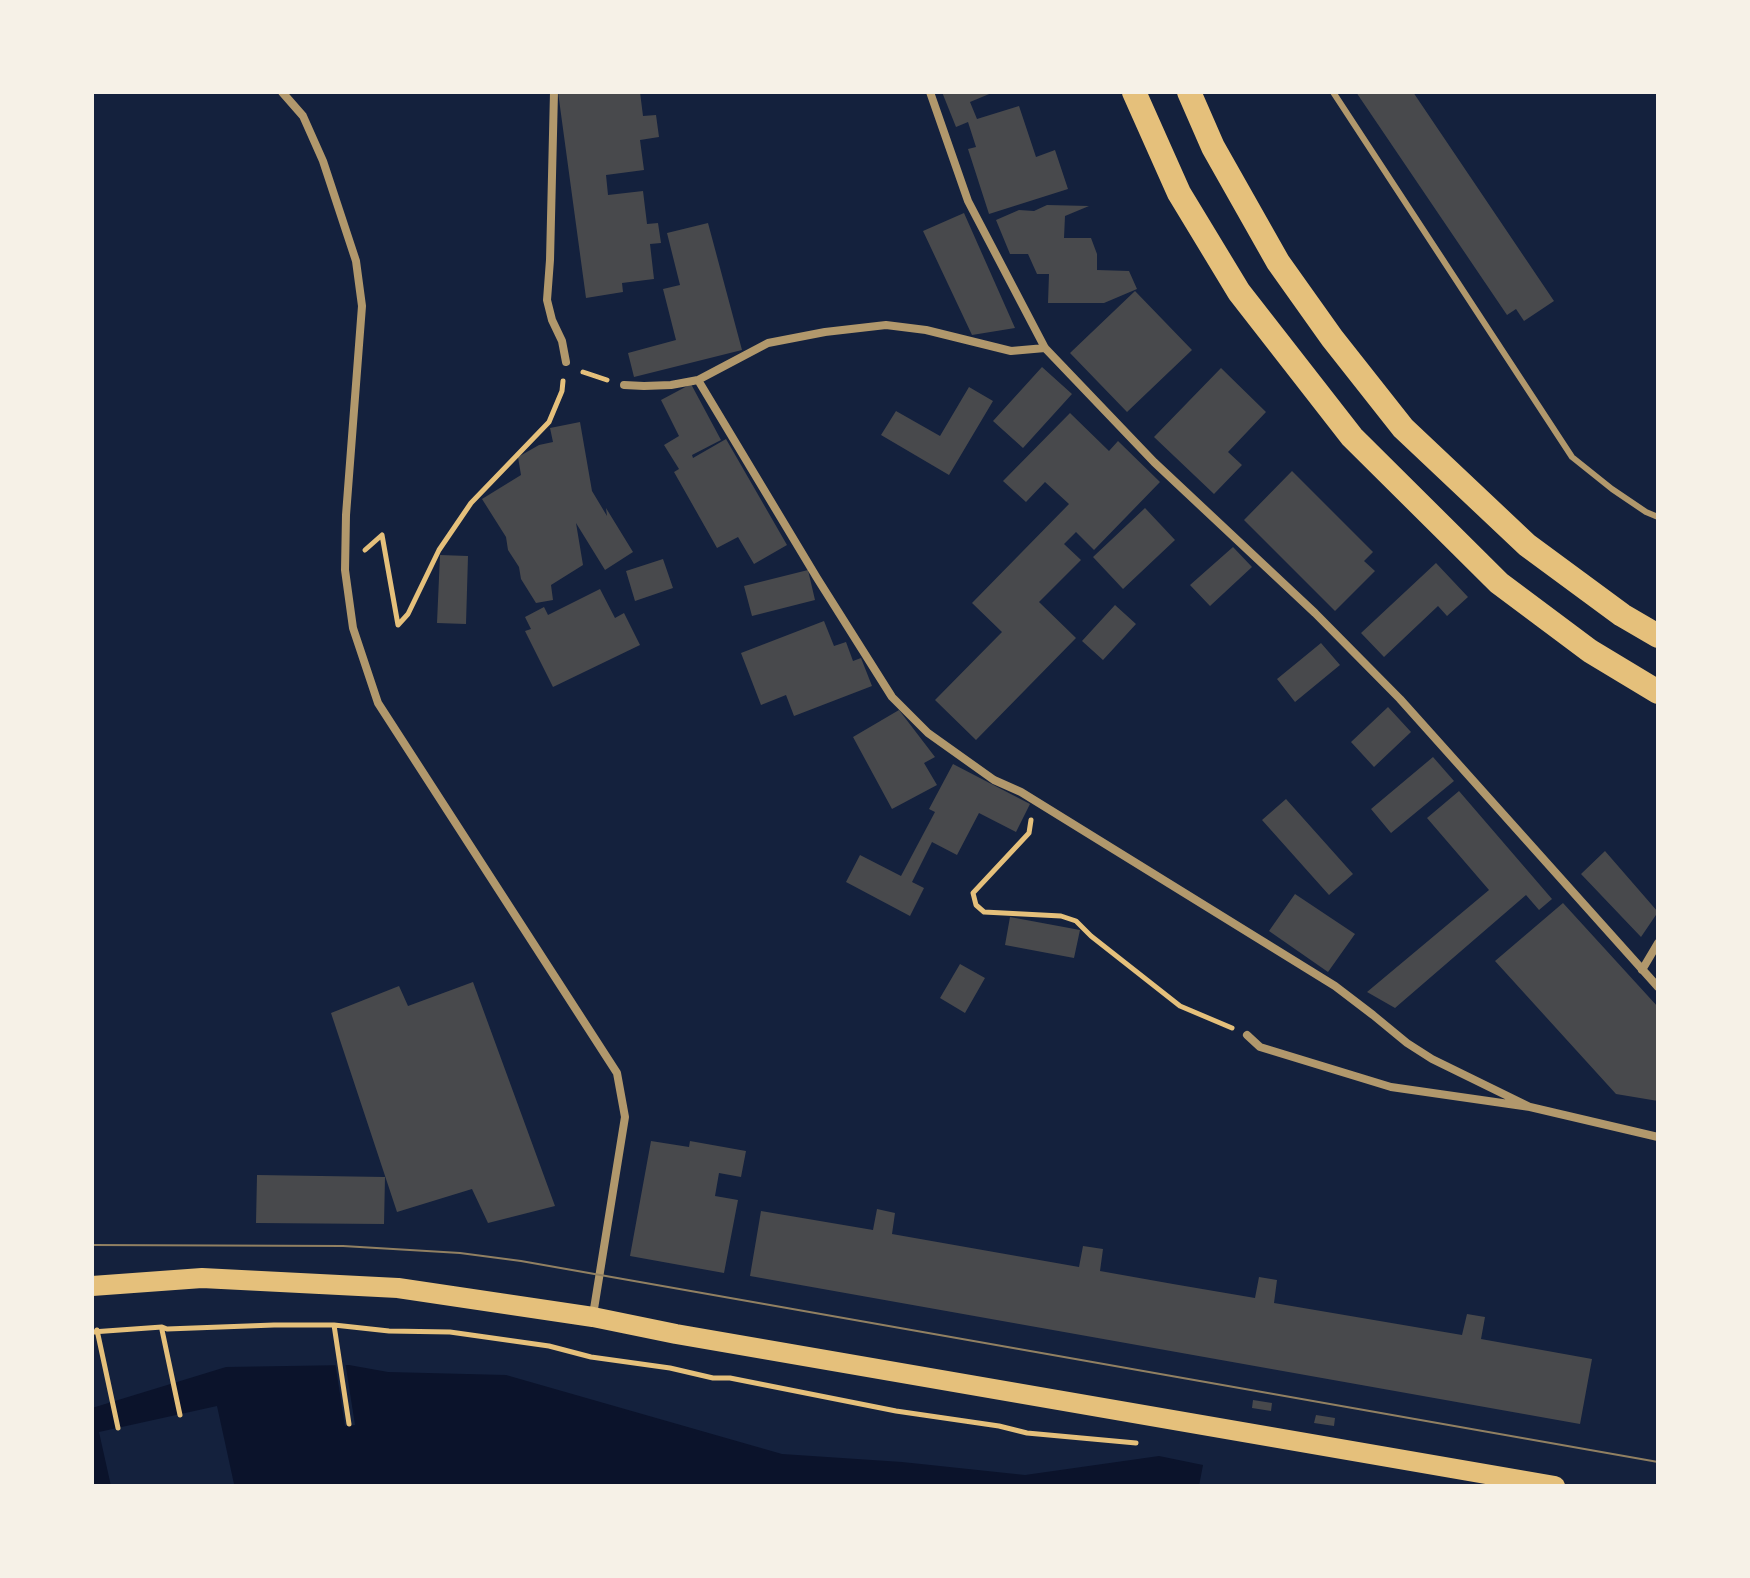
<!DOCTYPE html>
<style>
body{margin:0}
#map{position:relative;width:1750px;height:1578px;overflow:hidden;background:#14213d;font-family:Manrope,sans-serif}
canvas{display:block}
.frame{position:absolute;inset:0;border:94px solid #f6f1e7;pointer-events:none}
</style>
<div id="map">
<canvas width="1750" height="1578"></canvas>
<div class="frame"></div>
</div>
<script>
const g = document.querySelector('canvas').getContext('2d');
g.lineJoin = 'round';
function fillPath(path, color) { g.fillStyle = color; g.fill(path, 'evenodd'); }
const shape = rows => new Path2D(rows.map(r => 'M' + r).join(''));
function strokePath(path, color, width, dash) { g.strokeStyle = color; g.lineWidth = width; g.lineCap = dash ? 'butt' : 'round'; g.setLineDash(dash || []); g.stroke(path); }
fillPath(shape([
 [349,1365,388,1372,506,1375,782,1454,902,1462,1025,1475,1159,1456,1203,1465,1199,1486,92,1486,92,1408,226,1367]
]), '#0b132b');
fillPath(shape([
 [345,1361,355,1425,345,1426,335,1362],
 [217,1406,234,1484,226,1486,111,1486,99,1432]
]), '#14213d');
fillPath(shape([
 [558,92,640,92,643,116,656,115,659,137,640,140,644,170,606,175,608,195,643,191,647,224,658,223,661,243,650,244,654,279,622,283,623,292,586,298],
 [942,92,994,92,970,102,977,119,1019,106,1036,157,1055,150,1068,189,989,214,968,149,976,147,968,122,956,127],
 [1356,92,1413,92,1554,301,1524,321,1516,309,1507,315],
 [1047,205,1089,206,1065,216,1064,238,1091,238,1097,254,1097,270,1129,271,1137,289,1104,303,1048,303,1049,274,1037,274,1028,254,1010,254,996,220,1019,210,1034,211],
 [964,213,1015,328,972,335,923,231],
 [708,223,742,350,634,377,628,353,676,340,663,289,680,285,667,233],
 [1135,291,1192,350,1127,412,1070,353],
 [1042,367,1072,394,1023,448,993,421],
 [1221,368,1266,412,1228,452,1242,465,1214,494,1154,437],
 [691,384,721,440,692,455,693,458,726,439,787,545,754,564,738,537,717,548,674,472,679,469,664,445,679,436,661,400],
 [969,387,993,401,949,475,881,435,896,411,940,436],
 [1070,413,1109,451,1118,441,1160,482,1094,550,1076,532,1064,544,1081,560,1039,602,1076,638,976,740,935,700,1002,632,972,603,1069,504,1045,482,1026,502,1003,481],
 [580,422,592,491,607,516,606,508,633,552,605,570,576,523,583,565,551,585,553,600,536,603,521,579,519,567,508,550,506,537,482,499,521,475,518,457,539,445,553,442,550,428],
 [1292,471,1373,552,1364,561,1375,571,1335,611,1244,520],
 [1145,508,1175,540,1123,589,1093,557],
 [1233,547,1252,567,1210,606,1190,585],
 [440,555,468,556,466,624,437,623],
 [663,559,673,588,635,601,626,571],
 [1436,563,1468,597,1447,616,1438,606,1384,657,1361,633],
 [808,570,815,600,752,616,744,586],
 [600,589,615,618,624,613,640,645,553,687,525,631,531,629,525,617,544,607,548,615],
 [1115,605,1136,624,1103,660,1082,641],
 [824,621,834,646,846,642,853,661,861,658,872,686,794,716,786,695,761,705,741,653],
 [1321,643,1340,665,1295,702,1277,679],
 [1388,707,1411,732,1374,767,1351,742],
 [899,710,935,757,924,763,937,785,892,809,853,737],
 [1433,757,1454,781,1391,833,1371,809],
 [953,764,1030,804,1016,832,979,813,957,855,932,842,912,882,924,888,910,916,846,882,860,855,901,876,935,812,929,809],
 [1459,791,1552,899,1539,910,1526,895,1395,1008,1367,992,1489,890,1427,818],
 [1286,799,1353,874,1329,895,1262,820],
 [1605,851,1658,912,1641,937,1581,874],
 [1295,894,1355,934,1328,972,1269,931],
 [1563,903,1658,1007,1658,1101,1616,1094,1495,961],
 [1010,917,1080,930,1074,958,1005,945],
 [960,964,985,978,965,1013,940,998],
 [473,982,555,1206,488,1223,472,1189,397,1212,331,1013,399,986,408,1006],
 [651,1141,689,1147,690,1141,746,1151,741,1177,719,1173,715,1196,738,1200,724,1273,630,1256],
 [257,1175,385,1177,384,1224,256,1223],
 [877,1209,895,1213,892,1234,1079,1267,1083,1246,1103,1249,1100,1271,1173,1284,1255,1298,1259,1277,1277,1280,1274,1303,1462,1335,1467,1314,1485,1317,1481,1339,1592,1359,1580,1424,750,1276,761,1211,873,1230],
 [1253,1400,1272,1403,1271,1411,1252,1408],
 [1316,1415,1335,1418,1334,1426,1314,1423]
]), '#48494c');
strokePath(shape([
 [583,372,607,380],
 [365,550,382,535,398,625,408,614,439,550,471,503,549,422,562,391,563,381],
 [1031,820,1029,833,973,893,976,905,984,912,1061,916,1076,921,1091,936,1180,1006,1232,1028],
 [334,1325,349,1424],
 [97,1330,118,1428],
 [162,1330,180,1415],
 [92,1332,162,1327,167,1329,274,1325,334,1325,389,1331,450,1332,549,1346,591,1357,670,1368,713,1378,730,1378,896,1411,999,1426,1027,1433,1136,1443]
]), '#e5c07b', 5);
strokePath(shape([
 [1333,92,1572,457,1612,489,1646,512,1658,517]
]), '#b1986c', 6);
strokePath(shape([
 [282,92,303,116,323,161,356,261,362,306,346,515,345,570,353,628,378,703,617,1073,625,1117,593,1315],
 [554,92,550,260,547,300,552,320,562,341,566,362],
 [930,92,968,201,1045,348,1154,462,1315,613,1400,699,1658,987],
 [698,380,817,578,892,697,928,733,994,780,1021,792,1335,986,1373,1015,1407,1043,1432,1059,1530,1107],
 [624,385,644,386,671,385,698,380,768,343,825,332,886,325,926,330,1011,351,1045,348],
 [1642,970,1658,943],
 [1247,1035,1260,1047,1391,1087,1530,1107,1658,1137]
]), '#b1986c', 8);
strokePath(shape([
 [92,1286,202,1278,398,1288,593,1317,676,1334,1555,1486]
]), '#e5c07b', 20);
strokePath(shape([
 [1134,92,1179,193,1239,292,1352,437,1499,583,1590,651,1658,692],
 [1189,92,1213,147,1278,262,1332,338,1403,428,1527,545,1622,615,1658,636]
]), '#e5c07b', 24);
strokePath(shape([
 [92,1245,343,1246,460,1253,521,1261,1658,1462]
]), '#918062', 2);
</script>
